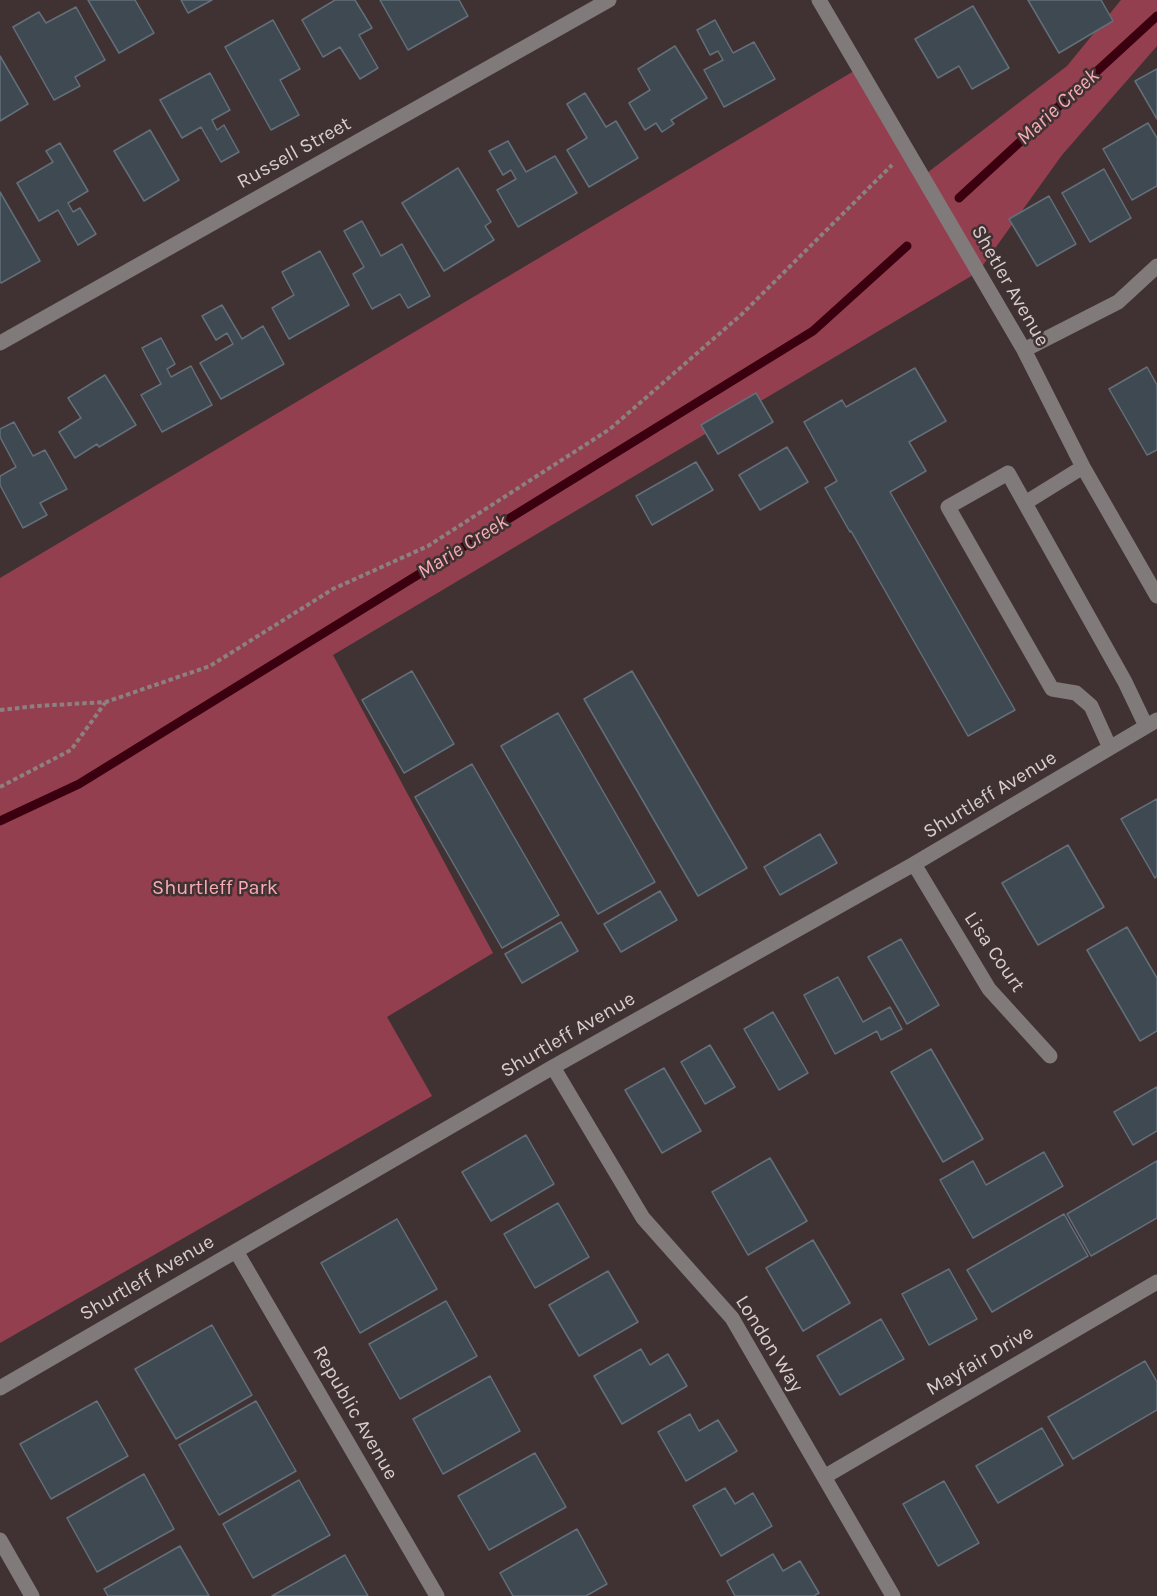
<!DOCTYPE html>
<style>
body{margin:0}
canvas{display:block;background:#403233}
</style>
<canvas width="1157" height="1596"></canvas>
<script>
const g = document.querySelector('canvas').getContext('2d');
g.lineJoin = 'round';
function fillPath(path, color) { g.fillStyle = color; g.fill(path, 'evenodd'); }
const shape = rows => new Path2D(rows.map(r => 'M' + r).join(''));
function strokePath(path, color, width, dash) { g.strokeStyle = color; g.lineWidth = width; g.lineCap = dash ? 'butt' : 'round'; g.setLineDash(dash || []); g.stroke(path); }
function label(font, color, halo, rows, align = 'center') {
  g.font = font + ' Karla,sans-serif'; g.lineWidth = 5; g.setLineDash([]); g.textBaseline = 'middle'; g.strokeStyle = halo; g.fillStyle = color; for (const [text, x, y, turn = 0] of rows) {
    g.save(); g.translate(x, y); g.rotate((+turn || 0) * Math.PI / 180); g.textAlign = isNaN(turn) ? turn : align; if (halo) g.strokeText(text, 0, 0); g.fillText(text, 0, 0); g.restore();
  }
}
fillPath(shape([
 [1121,0,1157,0,1157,46,1062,155,978,272,333,655,493,953,387,1017,432,1096,0,1343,0,578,859,68,923,176,1067,66]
]), '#943f4f');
strokePath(shape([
 [959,198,1157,16],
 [0,821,79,784,813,331,907,246]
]), '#3a000f', 9);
const building = shape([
 [88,0,135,0,154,33,119,53,88,0],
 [181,0,212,0,188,13,181,0],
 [335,0,355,0,372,28,359,35,378,68,360,79,340,47,323,57,302,20,335,0],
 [380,0,459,0,468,16,408,50,380,0],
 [1028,0,1101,0,1113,21,1059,53,1028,0],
 [973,6,1009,68,972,89,959,66,938,78,915,39,973,6],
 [76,7,105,60,75,77,80,86,54,100,13,27,39,12,46,23,76,7],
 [273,20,300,69,280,80,299,115,271,130,225,47,273,20],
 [715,20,733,53,754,42,775,79,724,107,704,70,723,60,718,51,710,55,697,30,715,20],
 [675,46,707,98,671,120,674,124,662,132,656,123,645,130,629,103,650,90,638,69,675,46],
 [0,56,28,104,0,121,0,56],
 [1157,69,1157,119,1135,81,1157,69],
 [210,73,230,110,212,120,217,130,224,125,239,152,221,162,201,127,182,138,160,100,210,73],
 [585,93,606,127,616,121,638,158,589,187,567,150,587,138,567,104,585,93],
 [1148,123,1157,138,1157,186,1132,200,1103,149,1148,123],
 [150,130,179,180,144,201,114,151,150,130],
 [508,141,526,172,555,156,577,193,518,227,497,190,516,179,511,170,503,175,489,151,508,141],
 [60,143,88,191,68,203,73,212,80,208,96,234,78,245,58,210,39,221,17,183,53,162,46,151,60,143],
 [458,168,491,222,485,226,494,240,444,271,402,203,458,168],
 [1104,169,1131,218,1090,242,1062,193,1104,169],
 [0,192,40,261,1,283,0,282,0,192],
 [1049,196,1076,244,1037,266,1009,219,1049,196],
 [362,221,381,256,402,244,430,296,408,308,400,294,372,309,353,274,364,267,344,231,362,221],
 [320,251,349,305,289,339,272,308,294,295,282,272,320,251],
 [222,305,242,339,263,326,284,364,221,399,200,363,233,344,227,333,216,340,202,316,222,305],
 [161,338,175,364,167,369,171,377,191,366,212,405,162,432,141,395,161,384,142,348,161,338],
 [1147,367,1157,385,1157,450,1147,455,1109,389,1147,367],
 [915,368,946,421,909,442,926,471,890,492,1015,710,968,736,851,531,850,532,825,488,837,481,804,422,842,400,846,407,915,368],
 [105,375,136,425,99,447,97,444,75,458,59,432,81,418,68,398,105,375],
 [756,393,773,422,718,454,701,425,756,393],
 [14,422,33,456,45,450,67,489,40,503,47,515,23,528,0,485,0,476,16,467,0,437,0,429,14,422],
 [787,447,808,482,760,510,739,475,787,447],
 [696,462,713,490,652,525,636,496,696,462],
 [412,671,454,744,404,773,362,700,412,671],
 [632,671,747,868,698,896,584,699,632,671],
 [558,713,655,882,598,914,501,746,558,713],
 [472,764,559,915,502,948,415,797,472,764],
 [1157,799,1157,876,1155,878,1121,819,1157,799],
 [820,834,837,863,780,895,764,867,820,834],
 [1068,845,1104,907,1038,945,1002,883,1068,845],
 [660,891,677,920,621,952,604,924,660,891],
 [561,922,578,951,522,983,505,954,561,922],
 [1127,927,1157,978,1157,1031,1140,1041,1087,950,1127,927],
 [901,939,939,1005,907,1024,868,957,901,939],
 [838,977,863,1022,890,1007,902,1029,881,1040,877,1031,835,1054,804,995,838,977],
 [773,1012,808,1073,779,1090,744,1029,773,1012],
 [710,1045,735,1087,705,1104,681,1062,710,1045],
 [931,1049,983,1139,943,1162,891,1072,931,1049],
 [664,1068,701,1131,662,1153,625,1090,664,1068],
 [1157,1087,1157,1131,1133,1145,1114,1112,1157,1087],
 [526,1135,554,1184,491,1221,462,1172,526,1135],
 [1044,1152,1063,1186,973,1238,940,1180,973,1161,986,1185,1044,1152],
 [770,1158,807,1221,748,1255,712,1192,770,1158],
 [1157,1161,1157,1218,1091,1256,1067,1214,1157,1161],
 [558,1203,589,1257,535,1288,504,1234,558,1203],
 [1064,1214,1088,1256,992,1312,967,1270,1064,1214],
 [397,1219,437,1289,360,1333,321,1263,397,1219],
 [813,1240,850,1303,803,1331,766,1268,813,1240],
 [949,1269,977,1319,929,1345,902,1294,949,1269],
 [608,1271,638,1322,579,1356,549,1305,608,1271],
 [446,1301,477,1356,400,1399,369,1344,446,1301],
 [881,1319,904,1359,840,1395,817,1356,881,1319],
 [212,1325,252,1395,176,1439,135,1369,212,1325],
 [641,1349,650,1365,668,1354,687,1386,622,1424,594,1376,641,1349],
 [1145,1361,1157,1382,1157,1410,1073,1459,1048,1417,1145,1361],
 [490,1376,520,1431,443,1474,413,1419,490,1376],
 [97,1401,128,1456,51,1499,20,1444,97,1401],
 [256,1401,296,1471,219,1515,179,1445,256,1401],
 [690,1414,699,1431,718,1420,737,1451,686,1481,658,1432,690,1414],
 [1042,1428,1063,1465,998,1503,976,1466,1042,1428],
 [535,1453,566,1507,489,1550,458,1496,535,1453],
 [144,1474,174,1529,97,1572,67,1518,144,1474],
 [299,1480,330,1535,253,1578,223,1524,299,1480],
 [944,1481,979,1543,938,1566,903,1504,944,1481],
 [725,1488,735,1504,753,1493,772,1526,721,1556,693,1506,725,1488],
 [577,1529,607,1584,586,1596,513,1596,500,1573,577,1529],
 [180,1546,209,1596,108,1596,104,1589,180,1546],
 [773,1554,783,1571,800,1561,819,1593,814,1596,735,1596,727,1581,773,1554],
 [345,1555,368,1596,272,1596,345,1555]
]);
fillPath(building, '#3e4952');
strokePath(building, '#636f79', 1.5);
strokePath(shape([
 [0,710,37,706,106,702,210,666,333,589,428,546,610,429,742,314,892,165],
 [0,787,71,750,105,703]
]), '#8c8081', 4, [4.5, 3]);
strokePath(shape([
 [819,0,1024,350,1083,467,1157,596],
 [0,343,609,0],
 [1024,350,1118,302,1157,266],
 [1025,503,1083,467],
 [1110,748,1091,706,1076,693,1052,689,948,507,1008,473,1125,682,1146,726],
 [914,864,989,989,1050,1056],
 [553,1067,643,1218,732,1318,893,1596],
 [236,1251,437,1596],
 [0,1388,553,1067,914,864,1157,720],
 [824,1477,1157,1282],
 [0,1540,32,1596]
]), '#817a7a', 15);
label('20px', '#d8cecf', '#403233', [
 ["Russell Street",294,153,-29],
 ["Shetler Avenue",1010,286,60],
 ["Shurtleff Avenue",990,795,-31],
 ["Lisa Court",994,952,56],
 ["Shurtleff Avenue",568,1035,-30],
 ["Shurtleff Avenue",147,1278,-30],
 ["London Way",769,1344,58],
 ["Mayfair Drive",980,1361,-30],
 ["Republic Avenue",355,1413,60]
]);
label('20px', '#f8adb6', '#403233', [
 ["Shurtleff Park",215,888]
]);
label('italic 21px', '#f6abb5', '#403233', [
 ["Marie Creek",1058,107,-42],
 ["Marie Creek",463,547,-32]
]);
</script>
